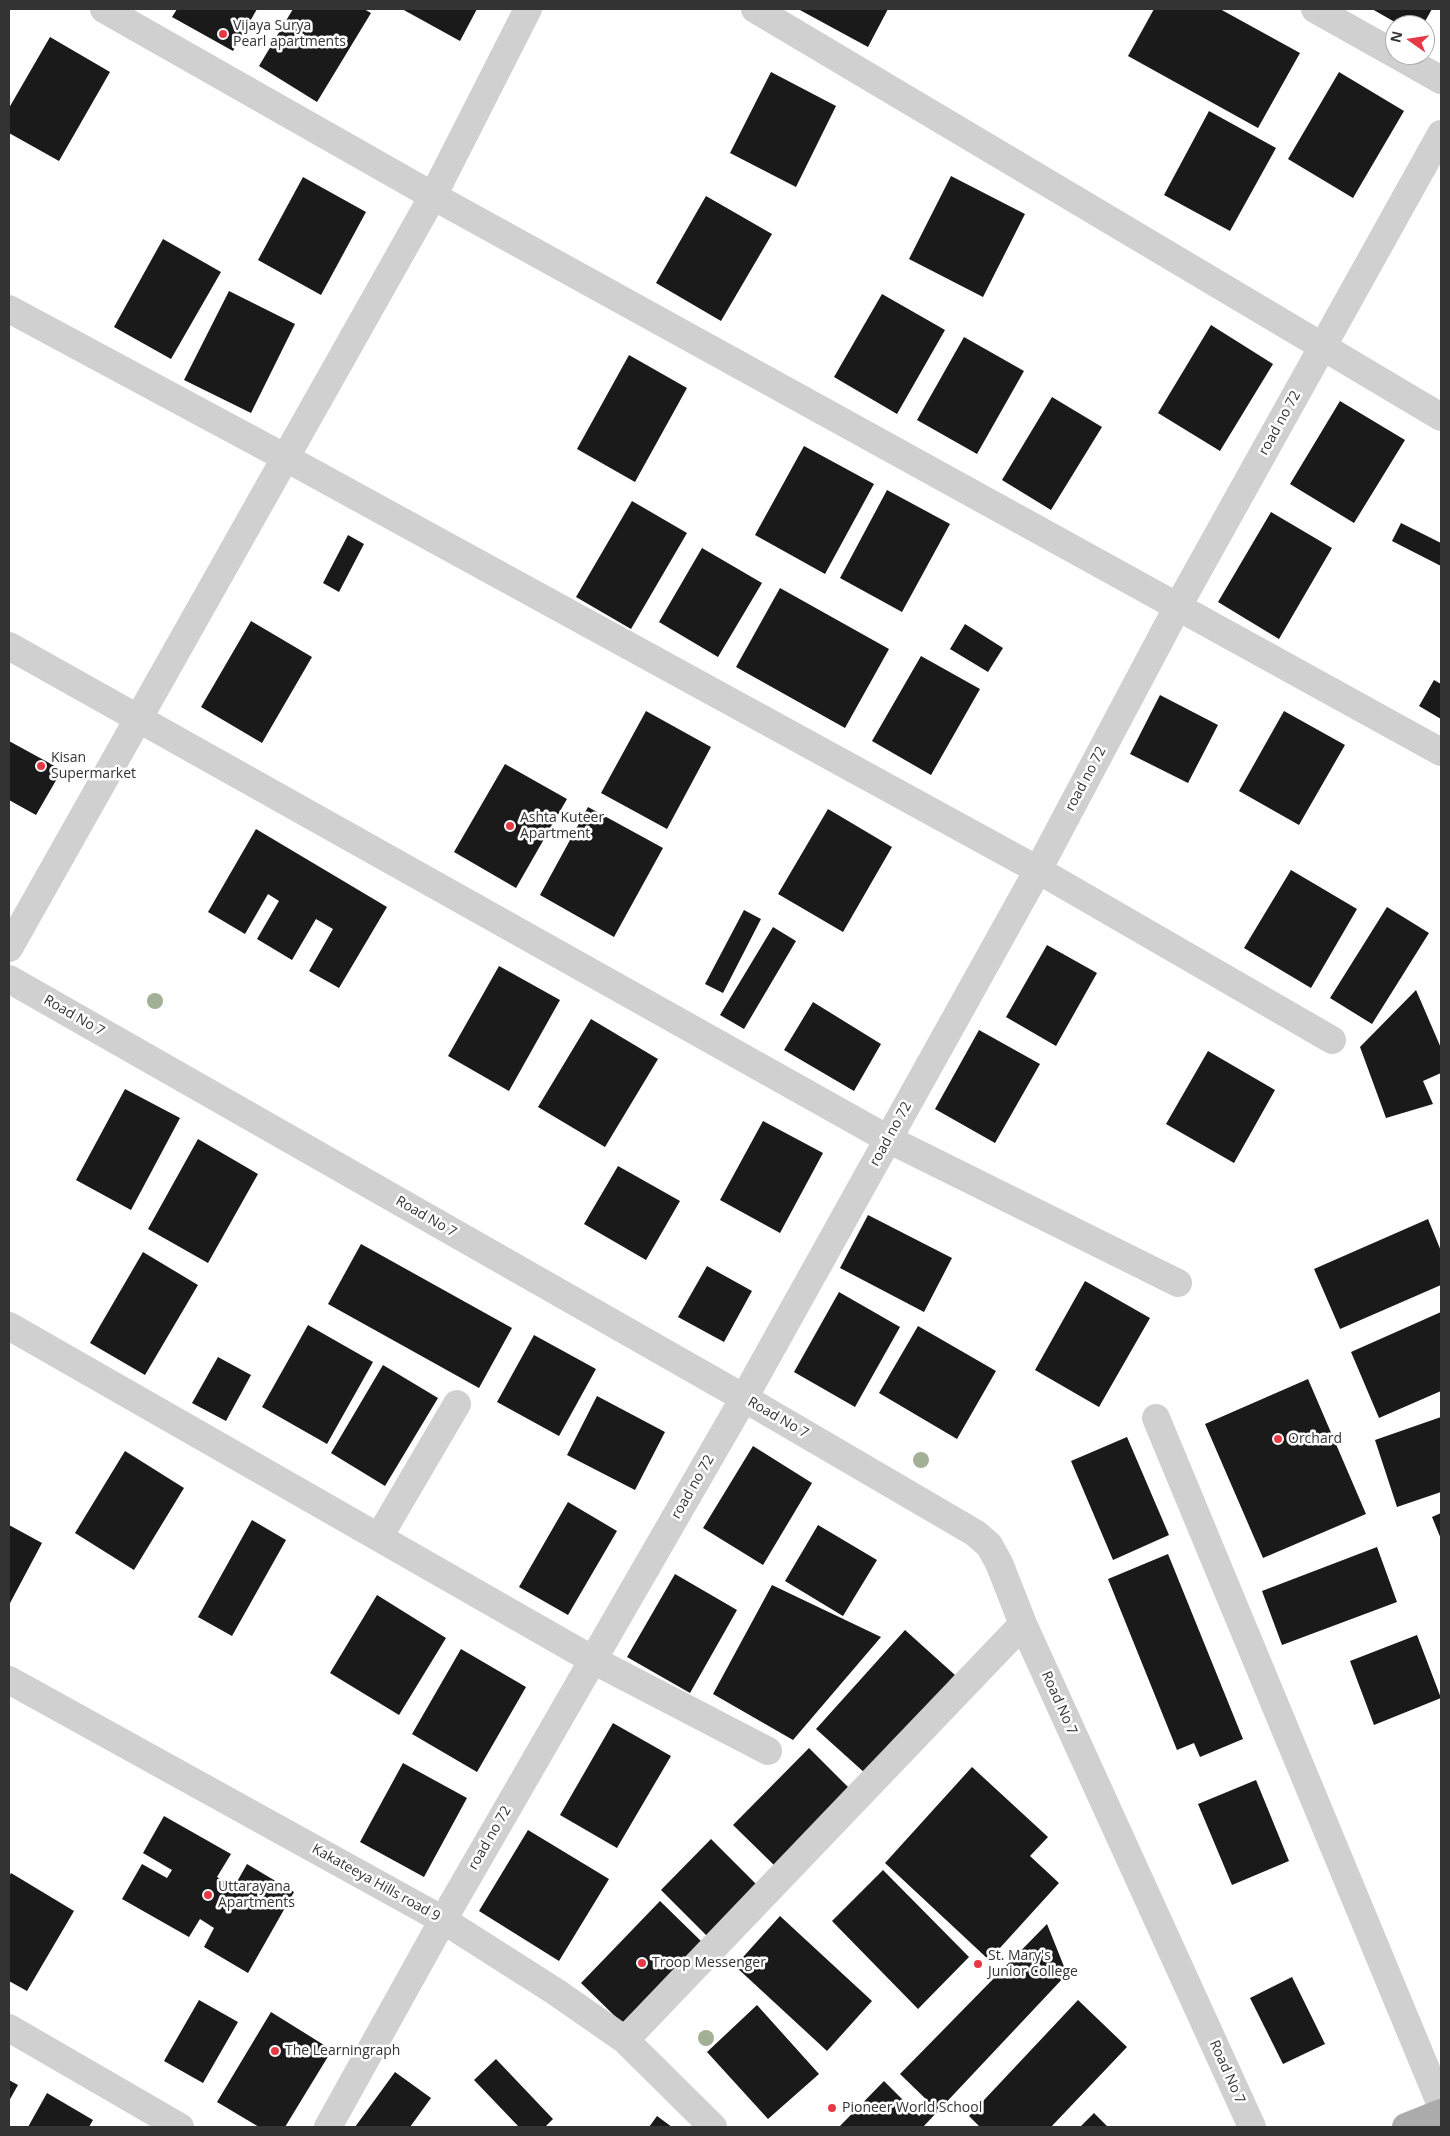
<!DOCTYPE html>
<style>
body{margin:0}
#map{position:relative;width:1450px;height:2136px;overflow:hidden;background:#fff;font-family:"Open Sans",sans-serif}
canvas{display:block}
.frame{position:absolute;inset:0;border:10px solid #333;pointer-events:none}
.north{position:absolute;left:1385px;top:15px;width:50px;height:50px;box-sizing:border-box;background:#fff;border:1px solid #adadad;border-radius:50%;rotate:283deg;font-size:14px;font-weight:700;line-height:20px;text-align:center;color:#333}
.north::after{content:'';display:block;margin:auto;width:18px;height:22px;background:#e63946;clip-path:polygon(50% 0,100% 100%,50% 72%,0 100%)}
</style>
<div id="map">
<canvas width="1450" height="2136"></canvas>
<div class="frame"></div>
<div class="north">N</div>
</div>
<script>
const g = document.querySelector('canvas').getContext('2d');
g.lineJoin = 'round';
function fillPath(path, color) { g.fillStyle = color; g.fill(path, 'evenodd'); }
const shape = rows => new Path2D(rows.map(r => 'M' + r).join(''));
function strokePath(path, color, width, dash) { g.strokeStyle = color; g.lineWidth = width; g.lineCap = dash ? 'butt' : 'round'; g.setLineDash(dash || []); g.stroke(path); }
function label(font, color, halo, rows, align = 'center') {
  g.font = font + ' "Open Sans",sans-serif'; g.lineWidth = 5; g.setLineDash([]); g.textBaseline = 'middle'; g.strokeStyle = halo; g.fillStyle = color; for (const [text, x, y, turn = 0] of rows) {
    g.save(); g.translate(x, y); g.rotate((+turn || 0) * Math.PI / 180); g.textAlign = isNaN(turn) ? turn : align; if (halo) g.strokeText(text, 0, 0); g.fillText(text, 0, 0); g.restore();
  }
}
fillPath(shape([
 [177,9,257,9,233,51,172,17],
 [293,9,364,9,371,13,317,102,259,66],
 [402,9,477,9,460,41],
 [798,9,888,9,868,47],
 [1154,9,1220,9,1300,53,1258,128,1128,56],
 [1372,9,1432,9,1423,25,1400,25],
 [50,37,110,72,59,161,9,133,9,108],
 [771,72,836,106,796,187,730,153],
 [1339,72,1404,111,1353,198,1288,159],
 [1209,111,1276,148,1230,231,1164,195],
 [951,176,1025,214,983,297,909,259],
 [303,177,366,212,321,295,258,260],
 [706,196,772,234,721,321,656,283],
 [163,239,221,272,171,359,114,327],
 [229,291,295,324,251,413,184,380],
 [882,294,945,330,897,414,834,377],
 [1211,325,1273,364,1220,451,1158,413],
 [964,337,1024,371,977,454,917,420],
 [629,355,687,388,635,482,577,449],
 [1052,397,1102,427,1051,510,1002,480],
 [1340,401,1405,440,1354,523,1290,484],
 [804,446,874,484,825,574,755,535],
 [887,490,950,524,902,612,840,578],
 [632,501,687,533,631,629,576,597],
 [1271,512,1332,548,1279,639,1218,602],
 [1401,523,1441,543,1441,566,1392,541],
 [348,535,364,544,339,592,323,583],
 [702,548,762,583,718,657,659,622],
 [780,588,889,649,845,728,736,667],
 [251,621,312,657,262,743,201,707],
 [965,624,1003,648,988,672,950,649],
 [921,656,980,689,931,775,872,741],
 [1434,680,1441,684,1441,719,1419,706],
 [1160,695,1218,725,1188,783,1130,754],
 [646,711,711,747,667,829,601,793],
 [1284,711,1345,745,1299,825,1239,791],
 [9,741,62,770,36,815,9,800],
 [505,764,567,799,516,888,454,852],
 [588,807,663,848,614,937,540,895],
 [828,809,892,847,843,932,778,894],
 [256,829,387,907,339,988,309,971,333,929,316,919,292,960,257,939,279,901,268,894,245,934,208,912],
 [1291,870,1357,909,1311,988,1244,948],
 [1387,907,1429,933,1372,1024,1330,998],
 [744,910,761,919,723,993,705,984],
 [773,927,796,941,744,1029,720,1015],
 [1047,945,1097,973,1056,1046,1006,1017],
 [499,966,560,1000,509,1091,448,1056],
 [1416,990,1441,1048,1441,1073,1423,1081,1433,1104,1386,1118,1360,1047],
 [813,1002,881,1044,854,1091,784,1050],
 [591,1019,658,1059,605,1147,538,1107],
 [979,1030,1040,1064,995,1143,935,1109],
 [1208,1051,1275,1090,1234,1163,1166,1124],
 [125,1089,180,1118,131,1210,76,1180],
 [763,1121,823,1153,780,1233,720,1200],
 [198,1139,258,1174,208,1263,148,1229],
 [618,1166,680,1201,646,1260,584,1224],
 [868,1215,952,1258,924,1312,840,1268],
 [1428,1219,1441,1251,1441,1285,1340,1329,1314,1269],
 [361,1244,512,1328,479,1388,328,1304],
 [143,1252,198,1285,145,1375,90,1343],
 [707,1266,752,1291,724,1342,678,1317],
 [1085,1281,1150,1318,1099,1407,1035,1370],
 [839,1292,900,1327,855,1407,794,1372],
 [1441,1312,1441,1391,1379,1418,1351,1352],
 [308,1325,373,1362,327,1444,262,1407],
 [918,1326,996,1371,957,1439,879,1393],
 [534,1335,596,1369,559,1436,497,1402],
 [218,1357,251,1375,226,1421,192,1403],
 [383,1365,438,1398,385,1486,331,1453],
 [1308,1379,1366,1514,1263,1558,1205,1424],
 [597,1396,665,1432,635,1490,567,1455],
 [1441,1417,1441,1492,1397,1507,1375,1440],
 [1127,1437,1169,1535,1113,1560,1071,1461],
 [753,1446,812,1483,763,1565,703,1528],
 [125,1451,184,1488,134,1570,75,1533],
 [568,1502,617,1531,568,1615,519,1587],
 [1441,1513,1441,1539,1432,1517],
 [252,1520,286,1540,232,1636,198,1617],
 [9,1525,42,1543,9,1605],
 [818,1525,877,1560,843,1616,785,1581],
 [1377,1547,1397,1602,1282,1645,1262,1591],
 [1168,1554,1243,1739,1200,1757,1194,1743,1177,1750,1108,1579],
 [675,1574,737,1610,690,1693,627,1657],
 [772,1585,881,1637,793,1740,713,1694],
 [377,1595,446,1638,399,1715,330,1673],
 [905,1630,955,1675,866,1774,816,1729],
 [1417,1635,1441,1698,1374,1725,1350,1661],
 [461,1649,526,1687,477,1772,412,1734],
 [613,1723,671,1756,617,1848,560,1815],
 [809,1748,851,1790,775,1866,733,1825],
 [403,1763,467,1798,424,1877,360,1842],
 [972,1767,1048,1837,1030,1856,1059,1883,989,1960,885,1863],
 [1256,1780,1289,1861,1232,1885,1198,1804],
 [164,1816,231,1854,217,1877,234,1887,247,1864,294,1892,248,1973,204,1947,214,1928,200,1919,189,1937,122,1899,142,1864,167,1878,172,1870,143,1853],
 [528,1830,609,1879,559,1961,479,1911],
 [711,1839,760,1888,710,1939,661,1890],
 [883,1870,969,1957,918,2009,832,1921],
 [11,1873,74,1911,27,1991,9,1981,9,1877],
 [660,1901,703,1943,624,2025,581,1983],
 [780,1916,872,2001,827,2051,735,1966],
 [1047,1924,1067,1974,923,2127,839,2127,884,2081,919,2116,931,2104,900,2074],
 [1292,1977,1325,2044,1283,2064,1250,1998],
 [199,2000,238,2022,203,2083,164,2061],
 [1078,2000,1127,2047,1051,2127,980,2127,969,2116],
 [757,2005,819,2074,768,2119,707,2052],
 [271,2012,332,2050,285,2127,259,2127,217,2102],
 [496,2059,553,2119,545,2127,519,2127,474,2080],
 [395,2072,431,2098,410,2127,355,2127],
 [9,2080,18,2085,9,2101],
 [47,2093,93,2120,89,2127,28,2127],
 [1094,2113,1108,2127,1080,2127],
 [657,2116,672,2127,649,2127]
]), '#1a1a1a');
strokePath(shape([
 [104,9,433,196,1441,752],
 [755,9,1441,417],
 [1315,9,1395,54],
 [1397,55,1441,80],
 [9,309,286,458,1038,870,1332,1040],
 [9,646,888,1139,1178,1283],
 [9,948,433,196,528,9],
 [9,979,744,1398,975,1533,989,1545,999,1563,1023,1624,1252,2127],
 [9,1326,593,1660,768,1751],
 [1156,1418,1441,2105],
 [379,1537,457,1404],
 [9,1680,443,1920,556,1992,625,2040,713,2127],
 [9,2028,180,2127],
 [625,2040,1023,1624],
 [328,2127,443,1920,744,1398,1038,870,1177,608,1441,134]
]), '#d0d0d0', 28);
strokePath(shape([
 [1406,2127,1441,2113]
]), '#ababab', 28);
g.fillStyle = '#a2b095';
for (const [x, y] of [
 [155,1001],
 [921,1460],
 [706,2038]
]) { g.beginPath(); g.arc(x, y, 8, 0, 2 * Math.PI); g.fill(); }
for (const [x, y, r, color] of [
 [223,34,5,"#e63946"],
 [41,766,5,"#e63946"],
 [510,826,5,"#e63946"],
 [1278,1439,5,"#e63946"],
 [208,1895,5,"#e63946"],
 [642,1963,5,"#e63946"],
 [978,1964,5,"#e63946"],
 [275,2051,5,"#e63946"],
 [832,2108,5,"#e63946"]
]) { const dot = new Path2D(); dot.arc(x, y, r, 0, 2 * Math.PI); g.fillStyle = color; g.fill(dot); strokePath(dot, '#fff', 2); }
label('14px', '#333', '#fff', [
 ["Vijaya Surya",233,26],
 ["Pearl apartments",233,42],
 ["Kisan",51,758],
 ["Supermarket",51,774],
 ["Ashta Kuteer",520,818],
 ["Apartment",520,834],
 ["Orchard",1288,1439],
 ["Uttarayana",218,1887],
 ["Apartments",218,1903],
 ["St. Mary's",988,1956],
 ["Junior College",988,1972],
 ["Troop Messenger",652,1963],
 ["The Learningraph",285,2051],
 ["Pioneer World School",842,2108]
], 'left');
label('14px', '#333', '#fff', [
 ["road no 72",1280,423,-61],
 ["road no 72",1086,779,-62],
 ["Road No 7",74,1016,30],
 ["road no 72",891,1134,-61],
 ["Road No 7",426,1217,30],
 ["Road No 7",778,1418,30],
 ["road no 72",693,1487,-60],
 ["Road No 7",1059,1703,66],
 ["road no 72",490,1838,-60],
 ["Kakateeya Hills road 9",376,1883,29],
 ["Road No 7",1227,2072,66]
]);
</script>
